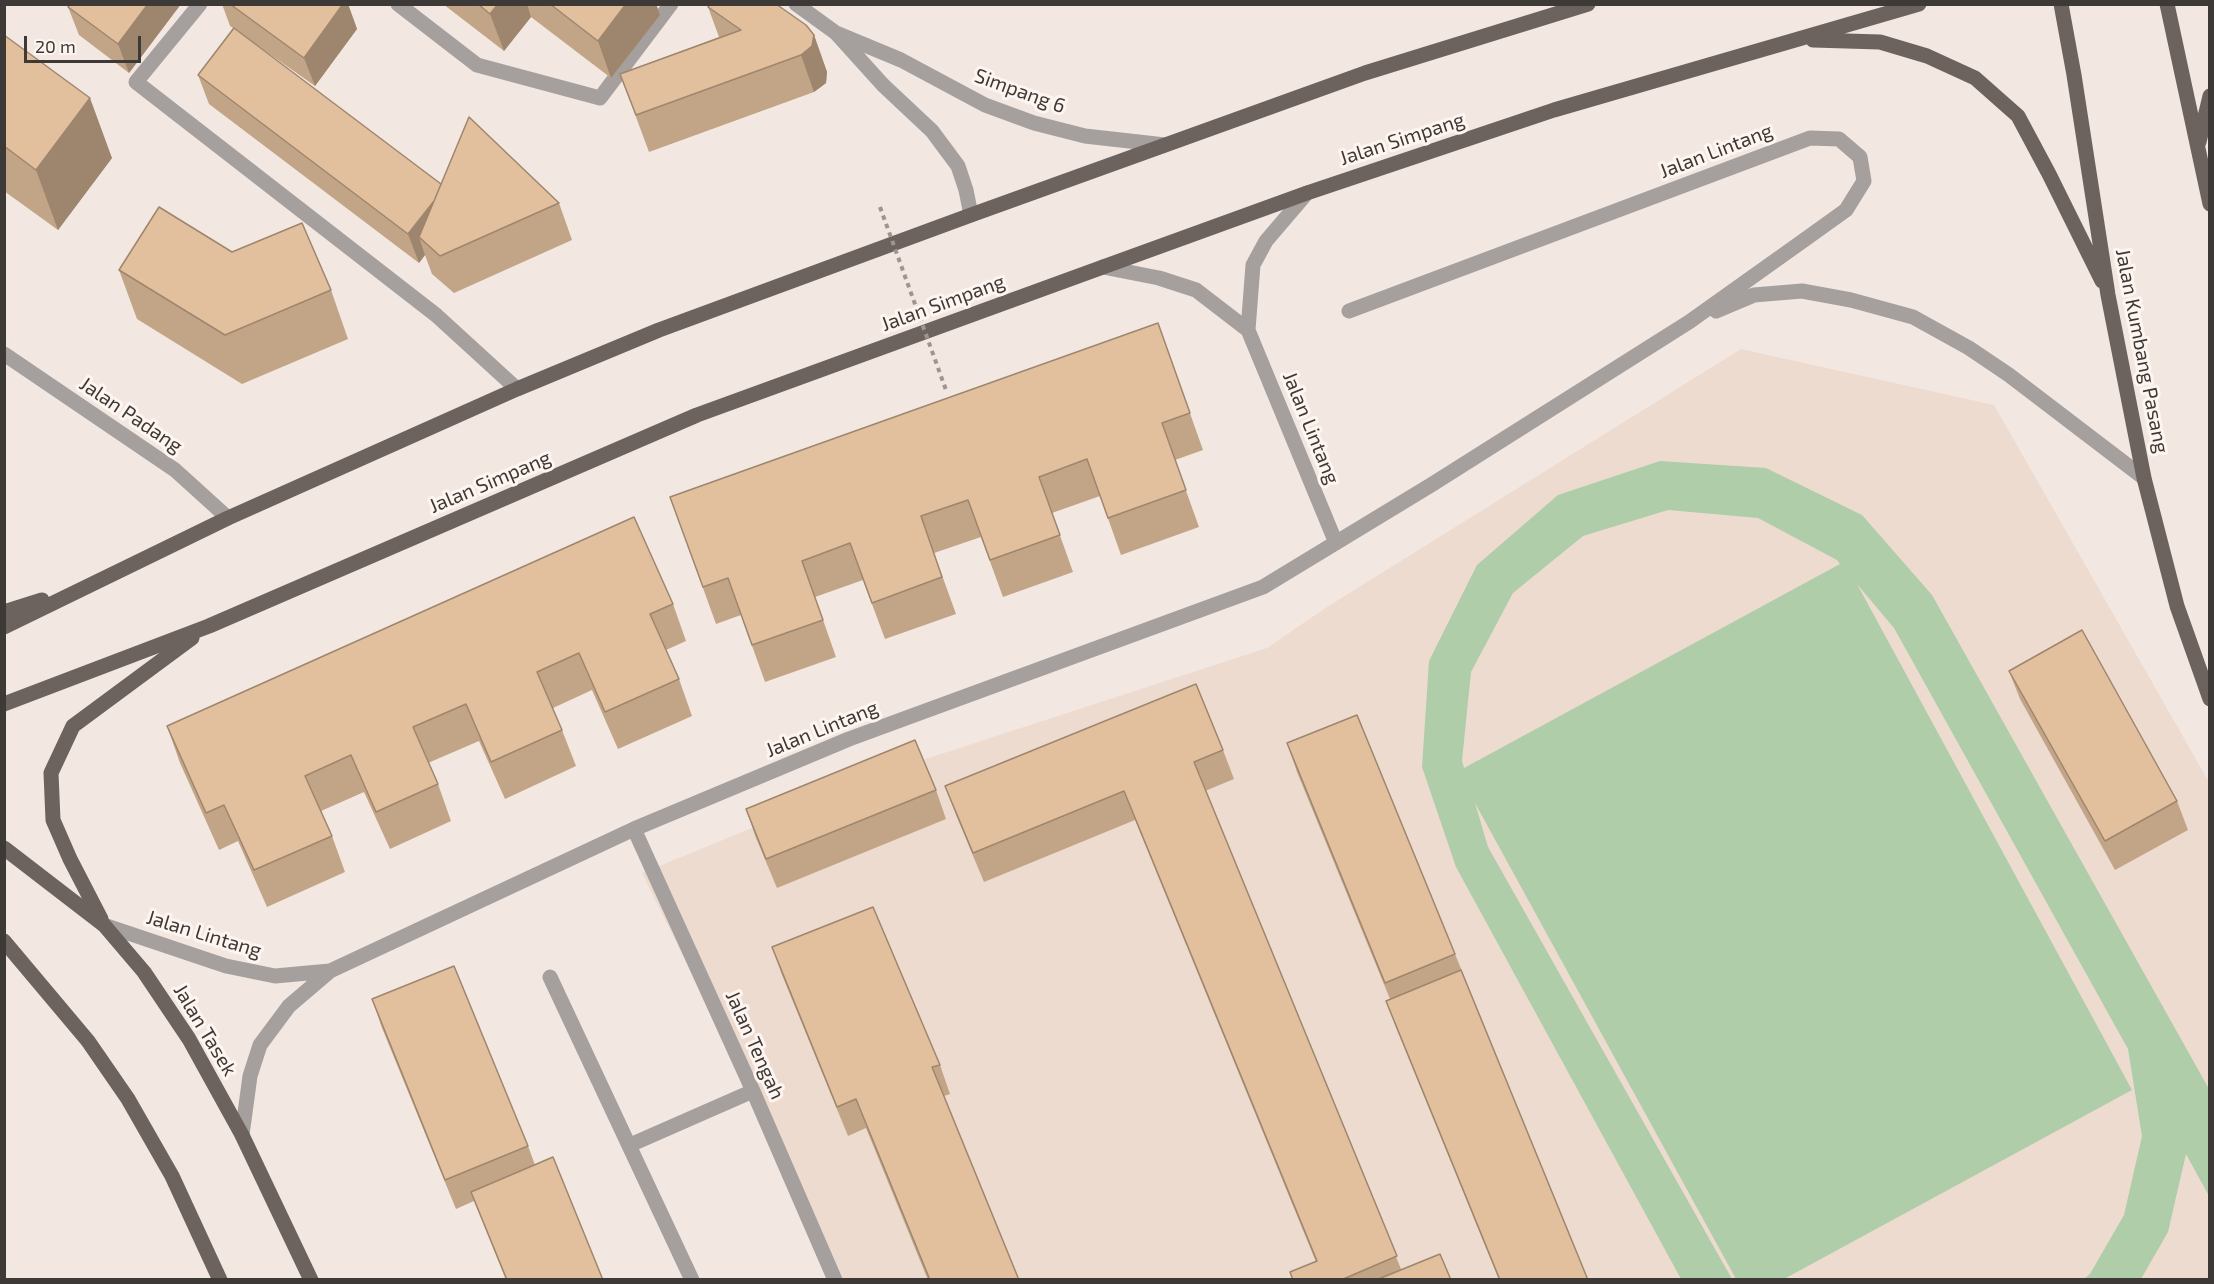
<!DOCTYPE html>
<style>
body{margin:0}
#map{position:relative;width:2214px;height:1284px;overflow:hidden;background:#f3e7e1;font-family:"Exo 2",sans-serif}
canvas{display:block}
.frame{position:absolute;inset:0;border:6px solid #3d3936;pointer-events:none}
.scale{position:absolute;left:24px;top:36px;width:117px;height:27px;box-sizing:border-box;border:3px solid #3d3936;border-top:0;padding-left:8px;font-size:18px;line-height:21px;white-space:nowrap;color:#3d3936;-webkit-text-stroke:4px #fef5f0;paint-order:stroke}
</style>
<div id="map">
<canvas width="2214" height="1284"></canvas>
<div class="frame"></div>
<div class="scale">20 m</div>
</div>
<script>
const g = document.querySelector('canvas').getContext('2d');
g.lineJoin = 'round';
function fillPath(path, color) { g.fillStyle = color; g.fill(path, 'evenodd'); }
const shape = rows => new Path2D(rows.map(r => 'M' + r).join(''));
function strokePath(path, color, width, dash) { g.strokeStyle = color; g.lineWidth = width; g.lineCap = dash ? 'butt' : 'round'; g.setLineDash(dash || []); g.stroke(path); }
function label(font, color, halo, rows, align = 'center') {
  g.font = font + ' "Exo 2",sans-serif'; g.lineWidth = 6; g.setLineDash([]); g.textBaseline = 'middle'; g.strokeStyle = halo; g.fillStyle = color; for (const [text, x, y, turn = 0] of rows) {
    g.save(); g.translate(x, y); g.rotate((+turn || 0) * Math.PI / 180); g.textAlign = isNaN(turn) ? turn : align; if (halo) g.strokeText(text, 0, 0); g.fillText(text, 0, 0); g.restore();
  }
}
fillPath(shape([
 [1741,349,1994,405,2209,782,2209,1279,842,1279,642,873,901,767,1267,648,1327,607]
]), '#eddbd0');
fillPath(shape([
 [1660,461,1766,468,1862,515,1932,595,2209,1089,2209,1196,2186,1154,2168,1232,2141,1279,2084,1279,2090,1274,2124,1215,2142,1136,2128,1049,1894,628,1857,584,2132,1090,1784,1279,1736,1279,1475,803,1488,847,1732,1279,1681,1279,1456,867,1422,767,1429,661,1477,565,1558,495],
 [1668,510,1758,518,1837,560,1840,564,1464,768,1462,761,1471,672,1513,593,1583,536]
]), '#afcda9');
strokePath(shape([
 [200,4,136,82,436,315,517,389],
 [398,4,477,65,600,98,671,4],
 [796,4,836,33,883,85,932,131,958,166,966,190,971,215],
 [836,33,901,60,985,105,1034,123,1085,136,1165,145],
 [1307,193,1266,241,1253,265,1248,330,1336,543],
 [1103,267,1159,278,1196,290,1248,330],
 [1716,311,1754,295,1802,291,1851,300,1913,317,1969,348,2009,375,2144,478],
 [4,354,175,470,228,518],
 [634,829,753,1091,835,1280],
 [104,925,226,966,275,976,330,971],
 [550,977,692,1280],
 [242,1135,250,1076,260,1045,289,1006,330,971,634,829,849,739,1263,587,1431,485,1689,322,1807,238,1846,210,1864,181,1860,157,1839,139,1810,138,1349,311],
 [630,1145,753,1091]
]), '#a5a09d', 15);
strokePath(shape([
 [2061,4,2074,75,2108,295,2144,478,2177,606,2210,699],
 [2167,4,2210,204],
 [1813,40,1880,42,1927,56,1975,78,2018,116,2049,174,2102,281],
 [2199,142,2210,96],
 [4,612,42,600],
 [4,627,228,518,517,389,659,330,971,215,1365,73,1588,4],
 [4,704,209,626,697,415,1103,267,1307,193,1554,110,1919,4],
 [4,848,104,925,144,972,189,1039,242,1135,311,1280],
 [101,919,70,859,53,820,51,773,73,726,192,638],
 [4,941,88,1041,128,1099,172,1176,220,1280]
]), '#6c635f', 15);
strokePath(shape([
 [880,207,946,390]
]), '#9e9591', 4, [4.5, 4.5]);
fillPath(shape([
 [181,4,129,73,79,35,68,7],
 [222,4,348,4,357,29,315,86,247,38,441,184,559,203,572,240,454,293,432,274,425,255,419,263,209,104,198,75,233,28,230,26],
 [443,4,656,4,660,15,611,78,531,17,504,51],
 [708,7,814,35,827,72,826,83,814,92,649,152,620,74,719,37],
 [4,35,112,158,58,230,4,191],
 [232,252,331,290,348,339,242,384,137,319,119,270],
 [1158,323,1203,450,1175,460,1199,527,1121,555,1100,496,1052,513,1073,572,1003,597,981,537,934,553,956,614,885,639,863,580,815,597,836,657,765,682,741,615,716,624,670,497],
 [673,604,686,641,666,650,679,679,692,716,618,749,592,690,553,708,562,730,576,766,505,799,479,741,428,763,438,784,451,821,390,849,364,792,321,811,332,836,345,872,267,907,238,841,219,850,180,763,167,726],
 [2009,671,2177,801,2188,830,2115,870,2020,699],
 [1287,743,1455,954,1588,1280,1499,1280,1397,1030,1386,1001,1390,999,1297,772],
 [1223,750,1234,779,1205,791,1401,1269,1451,1280,1293,1280,1316,1262,1135,820,984,882,956,815,945,786],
 [936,790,946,819,777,888,756,838,746,809],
 [772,947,940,1065,950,1094,944,1096,1019,1280,928,1280,866,1128,848,1136,782,975],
 [372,999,528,1146,535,1165,603,1280,506,1280,474,1201,456,1209,382,1028]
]), '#c2a587');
fillPath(shape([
 [148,4,181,4,129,73,118,44],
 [343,4,348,4,357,29,315,86,304,58],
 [498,4,527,4,531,17,504,51,490,14],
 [626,4,656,4,660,15,611,78,598,41],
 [814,35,827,72,826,83,814,92,801,55],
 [90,98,112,158,58,230,36,170],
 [444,187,419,237,425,255,419,263,408,234]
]), '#9e866e');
const building = shape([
 [70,4,148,4,118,44,68,7,70,4],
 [230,4,343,4,304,58,230,4],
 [478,4,498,4,490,14,478,4],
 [550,4,626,4,598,41,550,4],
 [710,4,776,4,806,25,814,35,812,46,801,55,636,115,620,74,741,30,708,7,710,4],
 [234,28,441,184,434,201,408,234,198,75,234,28],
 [4,35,90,98,36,170,4,146,4,35],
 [469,117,559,203,440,256,419,237,469,117],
 [159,207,232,252,302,223,331,290,225,335,119,270,159,207],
 [1158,323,1190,413,1162,423,1186,490,1108,518,1087,459,1039,477,1060,535,990,560,968,500,921,516,942,577,872,603,850,543,802,561,823,620,752,645,728,578,703,587,670,497,1158,323],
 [634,517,673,604,650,614,679,679,605,712,579,653,537,672,562,730,491,762,466,704,413,727,438,784,376,812,351,755,305,776,332,836,254,870,224,805,206,813,167,726,634,517],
 [2082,630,2177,801,2105,841,2009,671,2082,630],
 [1196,684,1223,750,1194,762,1397,1256,1341,1280,1293,1280,1290,1272,1317,1261,1124,791,973,853,945,786,1196,684],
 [1357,715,1455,954,1385,983,1287,743,1357,715],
 [915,740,936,790,766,859,746,809,915,740],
 [873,907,940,1065,932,1067,1019,1280,930,1280,856,1099,837,1107,772,947,873,907],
 [454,966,528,1146,445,1180,372,999,454,966],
 [1461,970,1588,1280,1500,1280,1386,1001,1461,970],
 [553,1157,603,1280,507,1280,471,1192,553,1157],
 [1440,1254,1451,1280,1376,1280,1440,1254]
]);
fillPath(building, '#e2c09d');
strokePath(building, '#9e866e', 1.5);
label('20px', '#3d3936', '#fef5f0', [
 ["Simpang 6",1020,91,20],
 ["Jalan Simpang",1402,139,-18],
 ["Jalan Lintang",1716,151,-21],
 ["Jalan Simpang",943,303,-20],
 ["Jalan Kumbang Pasang",2142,351,79],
 ["Jalan Padang",131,415,34],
 ["Jalan Lintang",1311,428,68],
 ["Jalan Simpang",490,482,-23],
 ["Jalan Lintang",822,729,-22],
 ["Jalan Lintang",204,934,17],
 ["Jalan Tasek",205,1030,59],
 ["Jalan Tengah",755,1045,66]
]);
</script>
